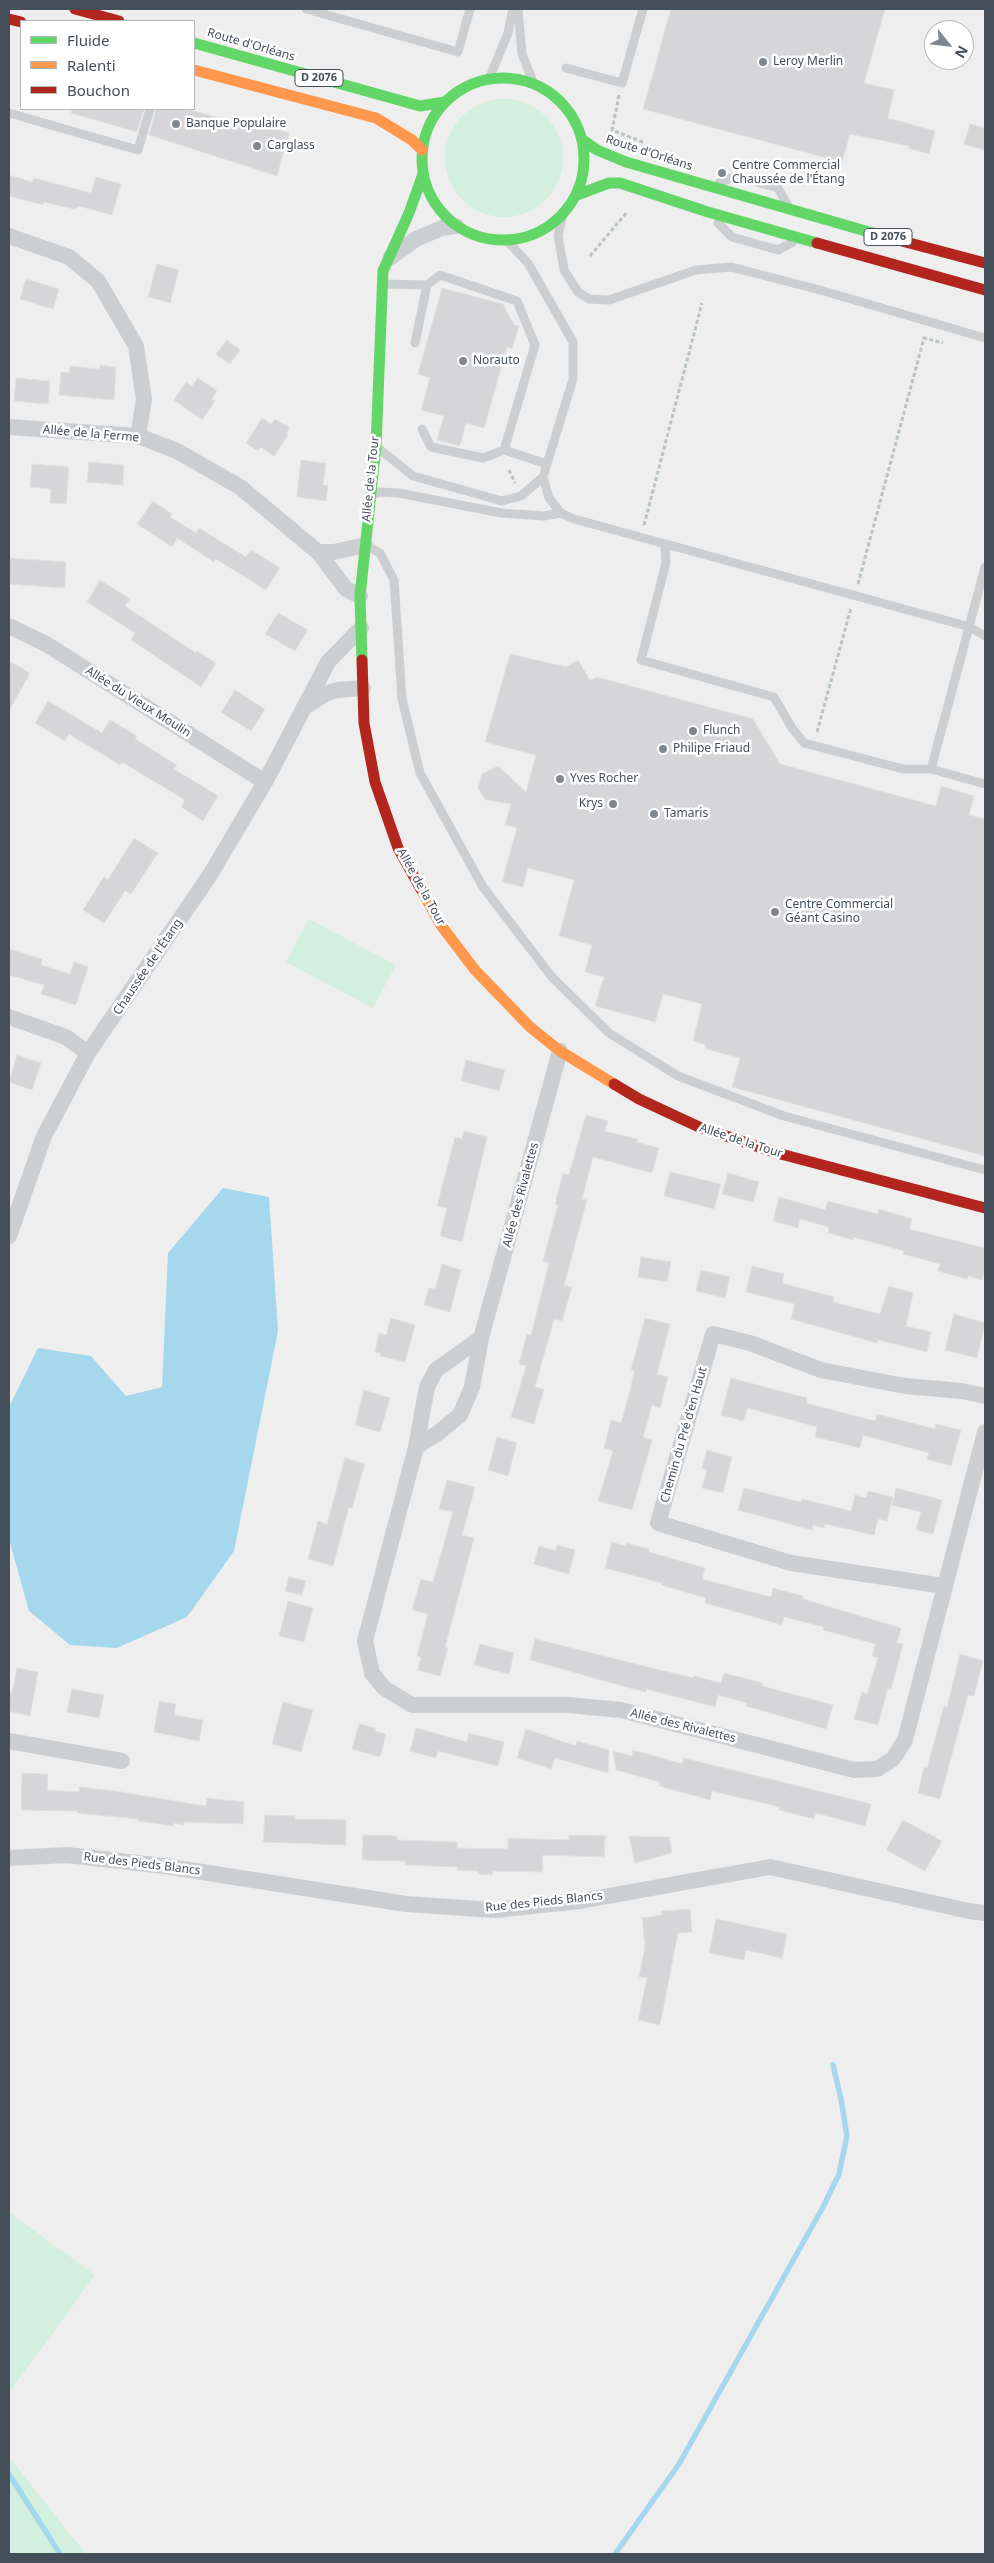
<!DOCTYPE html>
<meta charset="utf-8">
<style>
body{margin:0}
#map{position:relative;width:994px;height:2563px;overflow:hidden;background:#efeeee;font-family:"Noto Sans",sans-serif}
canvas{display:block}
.frame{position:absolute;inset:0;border:10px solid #454f5a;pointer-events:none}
.legend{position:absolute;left:20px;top:20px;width:175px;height:90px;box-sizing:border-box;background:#fff;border:1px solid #b5b9bd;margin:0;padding:6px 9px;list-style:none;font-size:15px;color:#454f5a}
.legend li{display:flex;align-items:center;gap:10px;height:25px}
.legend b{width:25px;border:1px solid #b5b9bd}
.north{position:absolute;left:924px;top:20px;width:50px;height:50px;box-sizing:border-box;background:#fff;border:1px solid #b5b9bd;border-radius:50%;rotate:119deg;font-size:14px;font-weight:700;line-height:20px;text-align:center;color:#454f5a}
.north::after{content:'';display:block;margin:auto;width:18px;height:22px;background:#80878e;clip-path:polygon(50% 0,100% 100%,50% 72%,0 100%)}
</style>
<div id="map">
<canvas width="994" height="2563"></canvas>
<div class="frame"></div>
<ul class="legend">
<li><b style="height:6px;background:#63d668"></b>Fluide</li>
<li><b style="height:6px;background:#ff974d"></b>Ralenti</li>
<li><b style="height:6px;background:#b3261e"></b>Bouchon</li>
</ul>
<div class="north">N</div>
</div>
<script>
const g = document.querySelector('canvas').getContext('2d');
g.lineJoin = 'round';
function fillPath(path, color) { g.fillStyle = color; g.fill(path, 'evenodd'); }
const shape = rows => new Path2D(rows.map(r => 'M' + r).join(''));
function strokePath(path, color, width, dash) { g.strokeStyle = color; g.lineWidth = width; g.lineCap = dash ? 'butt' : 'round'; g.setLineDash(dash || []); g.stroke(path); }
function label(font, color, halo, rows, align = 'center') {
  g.font = font + ' "Noto Sans",sans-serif'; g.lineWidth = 5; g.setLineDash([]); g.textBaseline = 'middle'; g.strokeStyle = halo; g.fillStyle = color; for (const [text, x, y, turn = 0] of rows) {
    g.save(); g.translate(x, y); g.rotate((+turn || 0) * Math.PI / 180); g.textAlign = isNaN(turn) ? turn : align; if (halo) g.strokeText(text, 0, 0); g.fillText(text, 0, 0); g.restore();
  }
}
fillPath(shape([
 '445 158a59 59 0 1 1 118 0a59 59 0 1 1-118 0Z',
 [309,919,396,965,373,1008,286,962],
 [9,2212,95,2275,9,2393],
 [9,2457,86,2554,9,2554]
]), '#d2efdf');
fillPath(shape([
 [223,1188,269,1197,278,1331,234,1551,187,1617,117,1648,70,1645,29,1611,9,1539,9,1407,38,1348,91,1356,126,1396,162,1387,168,1253]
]), '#a6d8ed');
strokePath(shape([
 [9,2474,60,2554],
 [615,2554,679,2464,823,2207,839,2174,847,2136,841,2099,833,2065]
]), '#a6d8ed', 5.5);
const building = shape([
 [671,9,885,9,864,83,894,90,888,118,935,131,929,154,908,148,909,146,850,134,842,162,643,109,671,9],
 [72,109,144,109,137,132,71,113,72,109],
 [156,109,187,109,235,122,236,117,289,133,277,176,149,135,156,109],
 [970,124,985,128,985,150,964,144,970,124],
 [9,175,32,182,34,178,91,193,96,177,121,184,112,215,79,206,74,209,44,202,43,205,9,196,9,175],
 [157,264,179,270,170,303,148,297,157,264],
 [26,279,59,289,53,309,20,299,26,279],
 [442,288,503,304,514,325,519,326,512,349,507,347,484,428,466,423,460,446,437,440,444,416,421,410,430,378,418,374,442,288],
 [227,340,240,350,230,364,216,354,227,340],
 [100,365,116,367,114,400,59,395,61,372,69,373,70,366,100,369,100,365],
 [16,378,50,381,48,404,14,401,16,378],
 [198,378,217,391,212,399,215,401,202,420,174,400,186,382,192,386,198,378],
 [262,418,271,424,275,419,290,428,286,434,288,435,274,456,261,447,258,451,246,443,262,418],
 [301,460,326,463,323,485,328,485,326,501,297,497,301,460],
 [89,462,124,465,123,485,87,482,89,462],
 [32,464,69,467,66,504,50,503,51,489,30,487,32,464],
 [153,501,172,514,170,517,196,533,199,528,246,557,251,550,280,568,266,590,216,559,214,562,177,538,172,547,137,524,153,501],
 [9,558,66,562,65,588,9,584,9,558],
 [100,580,130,599,125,606,196,653,197,651,216,663,201,687,131,640,135,633,87,602,100,580],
 [278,613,308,630,295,651,265,634,278,613],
 [510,654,566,667,578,660,590,680,597,677,753,719,780,764,936,806,941,786,974,796,969,815,985,819,985,1156,732,1087,740,1058,706,1049,706,1045,693,1041,702,1004,663,994,655,1022,595,1006,604,977,585,972,592,945,559,936,574,880,528,868,523,887,502,882,517,828,505,825,511,804,486,800,478,788,482,774,498,766,526,792,536,755,485,742,510,654],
 [9,661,30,673,9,711,9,661],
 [235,690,265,709,251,731,221,712,235,690],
 [48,701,102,733,110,720,137,736,135,739,177,765,174,769,218,796,203,821,181,807,185,800,122,762,120,765,69,734,65,741,35,723,48,701],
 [134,838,158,853,131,894,125,891,104,923,83,910,104,877,108,880,134,838],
 [9,949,42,959,41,965,70,974,74,962,88,967,76,1005,41,994,44,985,9,975,9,949],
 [17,1055,41,1063,32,1090,9,1082,17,1055],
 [466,1060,505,1070,499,1091,461,1081,466,1060],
 [586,1115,608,1121,605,1131,637,1139,636,1142,659,1148,652,1173,593,1157,582,1199,587,1200,564,1285,572,1287,562,1321,554,1319,535,1387,544,1389,534,1424,511,1417,526,1366,519,1364,527,1334,531,1335,549,1263,543,1261,558,1205,555,1204,563,1173,569,1175,586,1115],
 [464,1131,487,1137,462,1242,440,1236,447,1208,437,1206,455,1137,462,1139,464,1131],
 [670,1172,721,1184,714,1209,664,1196,670,1172],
 [728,1173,759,1182,753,1202,722,1194,728,1173],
 [779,1197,825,1210,828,1201,877,1214,879,1209,912,1219,909,1229,985,1248,985,1270,982,1280,968,1276,967,1279,938,1271,940,1264,903,1254,904,1251,853,1237,853,1240,828,1233,829,1227,800,1219,798,1228,773,1221,779,1197],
 [641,1257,671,1262,667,1282,638,1277,641,1257],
 [442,1264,461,1270,450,1312,424,1305,429,1288,435,1289,442,1264],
 [752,1266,784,1274,782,1283,834,1297,833,1302,880,1314,889,1286,913,1293,906,1326,931,1332,927,1352,878,1340,877,1343,791,1319,795,1304,746,1292,752,1266],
 [701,1270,730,1277,725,1298,696,1291,701,1270],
 [954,1314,985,1323,977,1358,945,1350,954,1314],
 [391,1318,415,1325,405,1362,380,1356,381,1353,375,1352,379,1333,386,1335,391,1318],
 [645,1318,670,1324,657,1374,668,1377,660,1408,652,1405,643,1437,652,1440,632,1510,598,1501,613,1451,604,1448,611,1420,621,1423,635,1371,631,1370,645,1318],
 [731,1378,807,1398,806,1403,875,1421,877,1414,935,1429,936,1424,961,1430,951,1466,927,1459,929,1453,863,1435,860,1448,815,1437,817,1427,748,1408,743,1421,721,1415,731,1378],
 [364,1390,390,1398,380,1432,355,1425,364,1390],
 [497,1437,517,1443,508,1476,488,1470,497,1437],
 [707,1450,732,1457,723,1493,702,1488,707,1470,702,1468,707,1450],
 [345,1458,365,1464,352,1508,349,1507,333,1566,308,1559,318,1521,327,1524,345,1458],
 [447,1480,475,1487,462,1535,474,1538,445,1647,448,1648,440,1676,418,1670,421,1657,417,1656,428,1614,412,1610,421,1579,433,1582,453,1512,439,1509,447,1480],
 [744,1488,801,1502,802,1499,851,1511,855,1495,866,1498,868,1491,893,1497,887,1521,878,1519,874,1535,825,1524,824,1528,813,1525,812,1530,738,1510,744,1488],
 [896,1488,942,1500,933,1534,916,1530,921,1512,892,1505,896,1488],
 [612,1542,625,1546,626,1543,649,1549,649,1552,705,1568,702,1579,771,1597,773,1588,803,1596,803,1599,901,1628,897,1643,903,1644,891,1689,888,1688,878,1725,854,1719,862,1692,867,1694,878,1658,872,1656,876,1644,823,1630,824,1627,784,1617,782,1625,765,1620,705,1603,706,1598,661,1585,662,1583,605,1568,612,1542],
 [557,1545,575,1550,569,1574,534,1564,539,1546,556,1551,557,1545],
 [289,1577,306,1581,302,1595,285,1591,289,1577],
 [288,1601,313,1608,304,1642,279,1636,288,1601],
 [535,1639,693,1678,694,1676,721,1683,724,1673,763,1683,762,1686,833,1705,826,1729,746,1706,747,1703,718,1695,715,1707,647,1689,646,1692,626,1687,530,1660,535,1639],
 [480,1644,514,1653,509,1674,474,1665,480,1644],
 [960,1654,983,1661,974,1696,968,1695,940,1799,918,1793,924,1767,927,1768,944,1706,947,1707,960,1654],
 [17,1668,38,1672,30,1716,9,1711,9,1692,12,1693,17,1668],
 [72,1689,104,1695,99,1718,67,1712,72,1689],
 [159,1701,176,1704,174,1715,203,1720,199,1741,154,1732,159,1701],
 [283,1702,313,1710,301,1752,272,1744,283,1702],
 [359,1724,376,1728,375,1731,386,1734,380,1757,352,1749,359,1724],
 [416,1728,467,1742,469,1733,504,1742,498,1766,438,1751,436,1758,410,1751,416,1728],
 [526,1729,576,1746,577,1741,609,1750,608,1773,555,1758,551,1769,517,1758,526,1729],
 [633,1750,682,1764,684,1758,871,1804,865,1826,816,1813,814,1819,779,1810,780,1807,712,1791,710,1800,659,1786,660,1782,616,1770,613,1751,632,1756,633,1750],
 [22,1773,48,1774,47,1790,79,1792,79,1787,116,1791,206,1806,207,1798,244,1802,243,1824,184,1822,184,1825,174,1823,173,1826,139,1821,139,1819,77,1813,77,1811,21,1810,22,1773],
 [265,1815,295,1816,295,1819,346,1820,346,1845,263,1842,265,1815],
 [903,1820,942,1841,925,1871,886,1850,903,1820],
 [363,1835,398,1836,397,1840,457,1842,457,1848,508,1849,508,1838,569,1840,569,1835,606,1836,604,1844,605,1857,543,1855,542,1872,493,1871,492,1875,478,1874,478,1871,457,1870,457,1867,405,1865,405,1861,362,1860,363,1835],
 [629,1836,669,1837,672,1853,635,1863,629,1836],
 [690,1909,692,1932,678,1933,660,2025,638,2020,647,1978,639,1977,645,1947,642,1918,662,1915,661,1911,690,1909],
 [716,1919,787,1934,782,1958,746,1950,744,1960,709,1953,716,1919]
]);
fillPath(building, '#d6d6d9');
strokePath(building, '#e0e0e1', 1);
strokePath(shape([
 [619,95,612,130,643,142],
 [590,256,627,212],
 [509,470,515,483],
 [644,525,702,303],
 [858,584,924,338,943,343],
 [817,732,851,608]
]), '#b8c4c2', 3, [4, 2.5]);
strokePath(shape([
 [306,9,458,52,470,9],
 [518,9,522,54,534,84],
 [566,68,622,83,643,9],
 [489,79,508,33,513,9],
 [9,113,138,150,150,109],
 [719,183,736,176,778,188,787,204],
 [563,215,558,235,564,270,578,292,589,299,609,300,696,270,731,267,820,290,985,338],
 [718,223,732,237,778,250,793,242],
 [383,284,427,285],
 [415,343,427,285,440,275,517,301,535,345,504,450,547,464],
 [422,429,431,447,483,458,504,450],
 [378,448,413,476,502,501,521,496,543,477,573,379,573,342,528,263,507,241],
 [543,477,549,498,561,513,574,519,970,627,985,636],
 [372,495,381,492,399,493,501,513,544,516,561,513],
 [367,546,380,553,394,580,402,699,420,773,483,887,552,977,609,1033,678,1076,784,1116,985,1170],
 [665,546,666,563,641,660,774,697,792,728,804,743,903,769,931,769,985,784],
 [931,769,985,567]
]), '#cccfd2', 9);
strokePath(shape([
 [9,236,69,257,98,281,136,346,144,399,138,436],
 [391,257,416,239,442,228,456,226],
 [9,427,138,436,177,451,240,487,318,552,346,589,360,596],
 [318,552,334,552,365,545],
 [9,626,46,644,265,782],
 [308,705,325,694,337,690,363,688],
 [9,1017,66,1037,88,1053],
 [9,1236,44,1136,88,1053,210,875,265,782,328,662,361,628],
 [481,1338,436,1370,427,1387,416,1447,365,1641,372,1673,384,1688,412,1705,568,1705,621,1710,854,1770,877,1769,893,1759,905,1740,985,1432],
 [416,1447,438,1433,460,1415,472,1387,481,1338,560,1051],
 [944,1586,791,1563,658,1523,713,1334,750,1343,821,1370,905,1386,962,1391,985,1396],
 [9,1741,122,1761],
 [9,1858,67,1855,164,1866,406,1904,494,1910,580,1901,770,1867,969,1911,985,1913]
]), '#cccfd2', 16);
strokePath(shape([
 [194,43,420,106,445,102],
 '422 159a81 81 0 1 1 162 0a81 81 0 1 1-162 0Z',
 [583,140,597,150,626,162,883,236],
 [577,195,609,183,620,183,708,212,817,243],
 [362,660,360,596,376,446,383,271,409,213,423,174]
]), '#63d668', 11);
strokePath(shape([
 [194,70,376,118,412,140,422,150],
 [421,889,440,924,475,970,530,1027,560,1051,614,1084]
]), '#ff974d', 11);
strokePath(shape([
 [75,9,119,21],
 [9,19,21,22],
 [883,236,985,263],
 [817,243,985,290],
 [362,660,364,723,375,782,398,848,421,889],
 [614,1084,639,1099,699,1127,777,1153,985,1208]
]), '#b3261e', 11);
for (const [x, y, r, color] of [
 [763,62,5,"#80878e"],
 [176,124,5,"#80878e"],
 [257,146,5,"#80878e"],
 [722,173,5,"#80878e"],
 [463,361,5,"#80878e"],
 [693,731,5,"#80878e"],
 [663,749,5,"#80878e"],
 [560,779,5,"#80878e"],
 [613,804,5,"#80878e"],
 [654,814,5,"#80878e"],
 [775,912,5,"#80878e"]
]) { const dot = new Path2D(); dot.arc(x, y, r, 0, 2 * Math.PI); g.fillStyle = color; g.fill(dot); strokePath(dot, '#fff', 2); }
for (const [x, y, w] of [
 [319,78,48],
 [888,237,48]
]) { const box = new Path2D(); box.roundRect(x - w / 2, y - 8.5, w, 17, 4); g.fillStyle = '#fff'; g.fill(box); strokePath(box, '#454f5a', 1); }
label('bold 11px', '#454f5a', null, [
 ["D 2076",319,78],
 ["D 2076",888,237]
]);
label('12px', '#454f5a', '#fff', [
 ["Route d'Orléans",251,45,16],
 ["Route d'Orléans",649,153,18],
 ["Allée de la Ferme",91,434,5],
 ["Allée de la Tour",371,479,-84],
 ["Allée du Vieux Moulin",138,702,32],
 ["Allée de la Tour",421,887,61],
 ["Chaussée de l'Étang",148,967,-56],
 ["Allée de la Tour",741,1141,18],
 ["Allée des Rivalettes",521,1195,-75],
 ["Chemin du Pré d'en Haut",684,1435,-74],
 ["Allée des Rivalettes",683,1726,14],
 ["Rue des Pieds Blancs",142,1864,7],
 ["Rue des Pieds Blancs",544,1902,-6]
]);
label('12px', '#454f5a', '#fff', [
 ["Leroy Merlin",773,62],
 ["Banque Populaire",186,124],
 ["Carglass",267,146],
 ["Centre Commercial",732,166],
 ["Chaussée de l'Étang",732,180],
 ["Norauto",473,361],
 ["Flunch",703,731],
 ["Philipe Friaud",673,749],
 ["Yves Rocher",570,779],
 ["Krys",603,804,"right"],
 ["Tamaris",664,814],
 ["Centre Commercial",785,905],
 ["Géant Casino",785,919]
], 'left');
</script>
